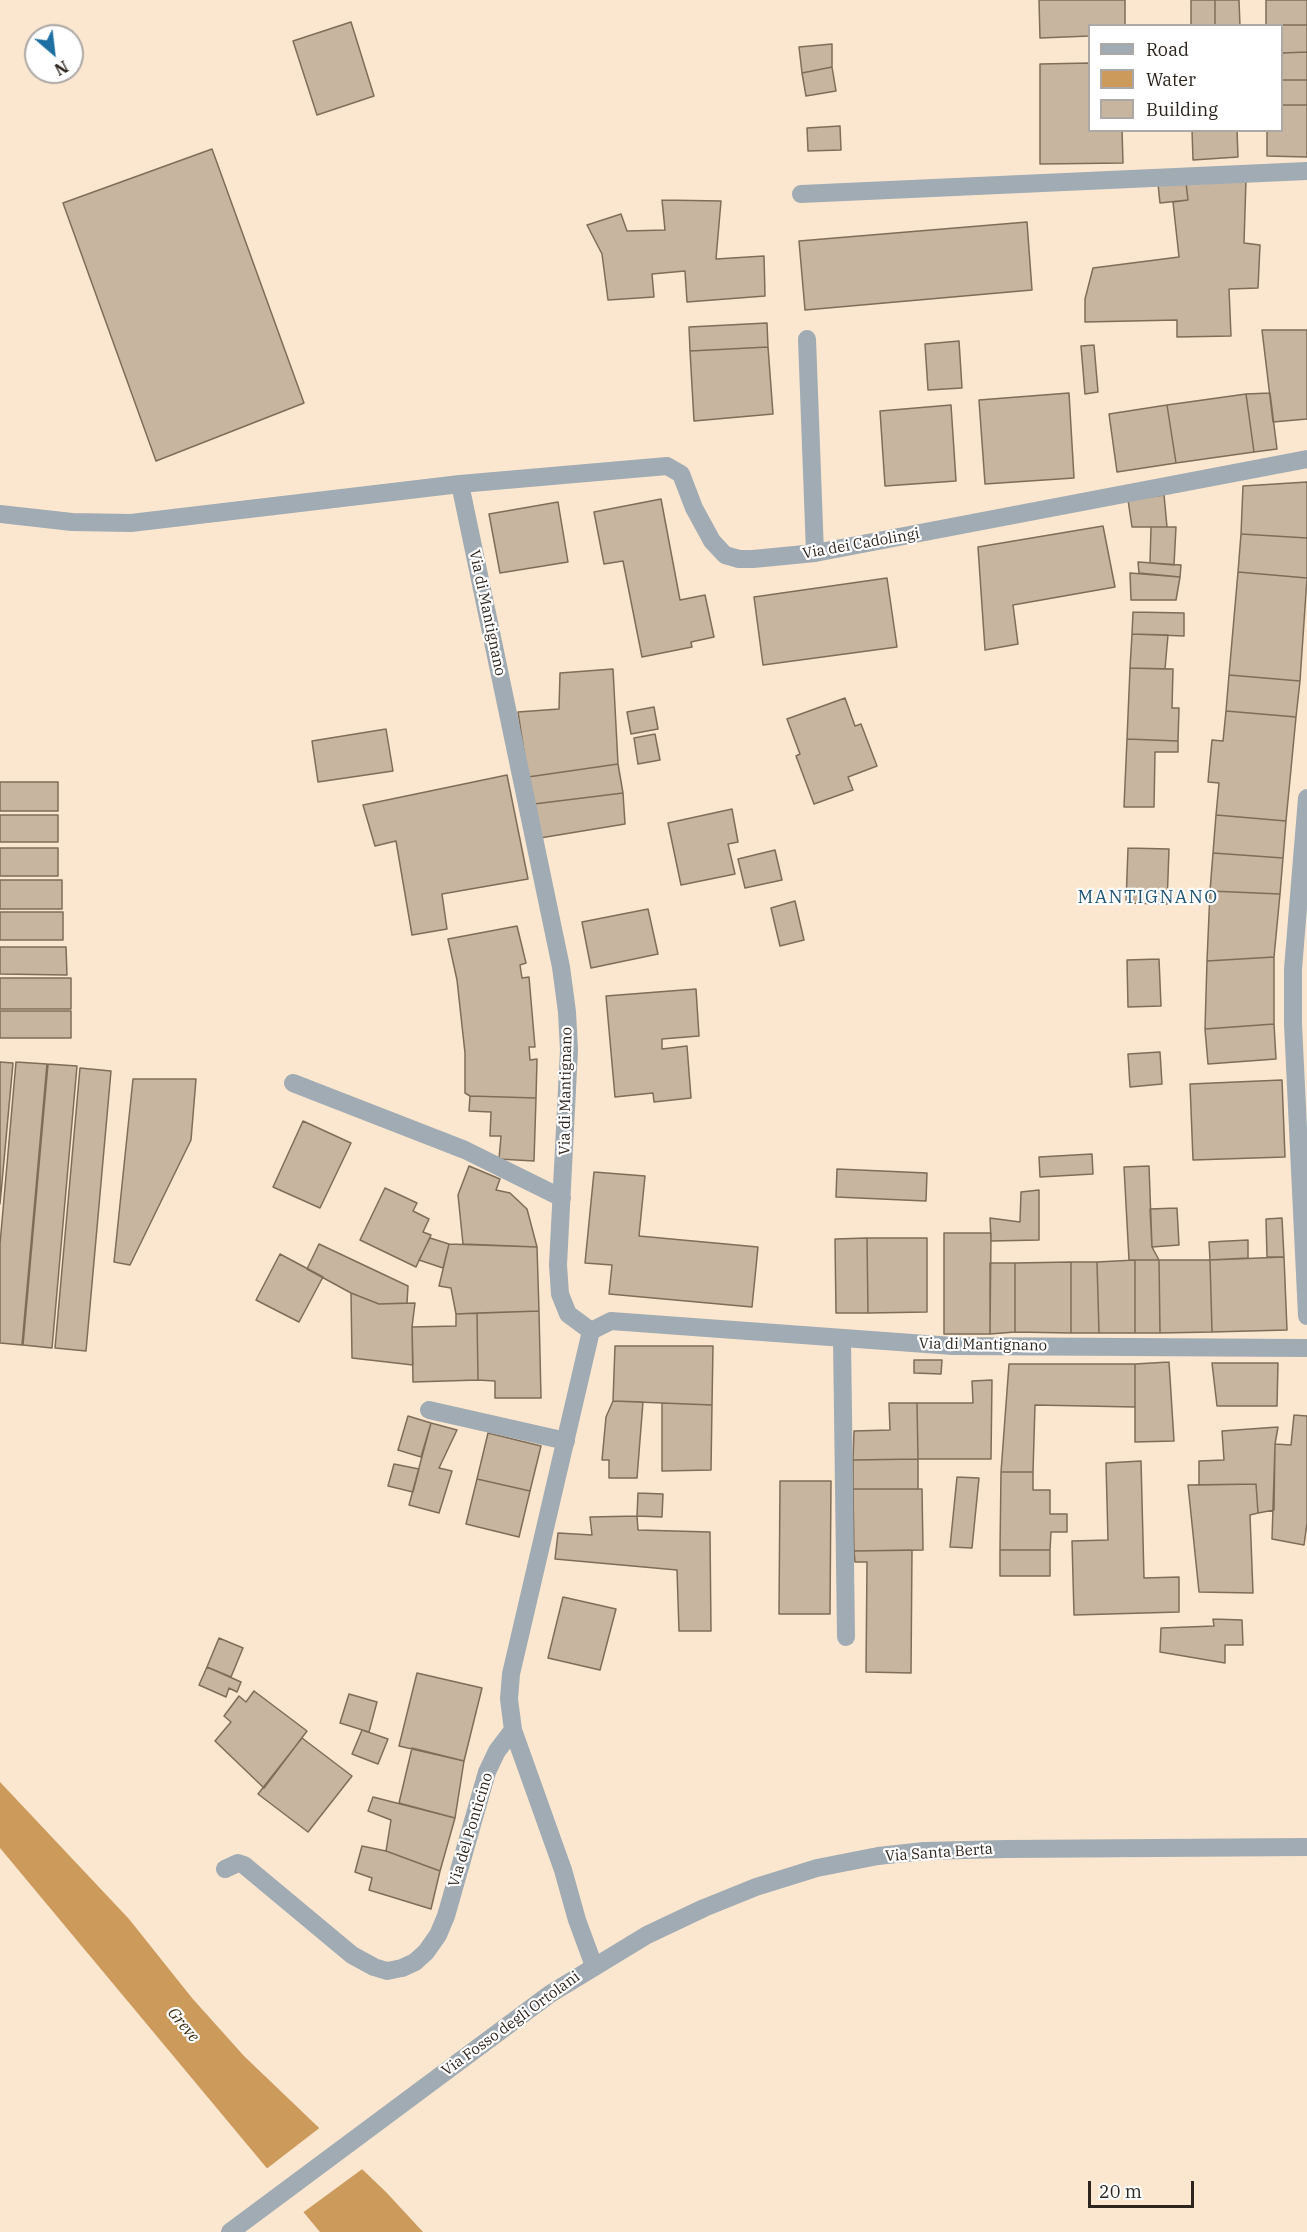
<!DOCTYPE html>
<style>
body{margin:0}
#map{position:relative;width:1307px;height:2232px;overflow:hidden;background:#fbe7cf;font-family:"IBM Plex Serif",serif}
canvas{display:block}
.legend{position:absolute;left:1088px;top:24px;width:195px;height:108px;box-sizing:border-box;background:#fff;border:2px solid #aba8a5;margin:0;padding:8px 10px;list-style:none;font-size:18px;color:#2d251d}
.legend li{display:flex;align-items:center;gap:12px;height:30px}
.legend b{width:30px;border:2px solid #aba8a5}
.north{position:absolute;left:24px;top:24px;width:60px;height:60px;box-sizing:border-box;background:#fff;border:2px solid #aba8a5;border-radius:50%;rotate:152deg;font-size:16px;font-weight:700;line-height:24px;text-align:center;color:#2d251d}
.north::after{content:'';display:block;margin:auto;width:21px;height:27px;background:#1d70a1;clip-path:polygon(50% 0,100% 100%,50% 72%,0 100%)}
.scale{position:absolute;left:1088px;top:2181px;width:106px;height:27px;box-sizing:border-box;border:3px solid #2d251d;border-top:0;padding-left:8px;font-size:18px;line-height:21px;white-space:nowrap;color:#2d251d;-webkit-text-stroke:4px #fff;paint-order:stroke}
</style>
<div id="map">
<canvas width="1307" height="2232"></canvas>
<ul class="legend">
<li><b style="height:8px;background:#a0abb3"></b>Road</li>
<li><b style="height:16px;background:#cc9a5b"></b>Water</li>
<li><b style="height:16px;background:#c8b59f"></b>Building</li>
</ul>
<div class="north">N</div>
<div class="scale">20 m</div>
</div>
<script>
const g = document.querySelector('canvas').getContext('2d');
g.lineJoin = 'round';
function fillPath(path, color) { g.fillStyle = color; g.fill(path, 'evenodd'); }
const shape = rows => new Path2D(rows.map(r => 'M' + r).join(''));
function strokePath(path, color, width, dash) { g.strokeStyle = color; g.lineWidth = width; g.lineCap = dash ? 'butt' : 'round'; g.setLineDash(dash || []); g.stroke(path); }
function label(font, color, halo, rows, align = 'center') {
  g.font = font + ' "IBM Plex Serif",serif'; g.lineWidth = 4.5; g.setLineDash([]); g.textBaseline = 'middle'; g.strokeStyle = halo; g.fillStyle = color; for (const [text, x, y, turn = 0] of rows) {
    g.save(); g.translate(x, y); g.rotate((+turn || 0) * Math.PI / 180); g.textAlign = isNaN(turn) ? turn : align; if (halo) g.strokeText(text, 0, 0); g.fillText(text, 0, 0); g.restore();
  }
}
fillPath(shape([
 [0,1782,129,1919,192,1998,244,2056,386,2192,423,2232,320,2232,0,1848]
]), '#cc9a5b');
fillPath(shape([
 [322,2126,365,2167,301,2214,265,2170]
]), '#fbe7cf');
const building = shape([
 [1039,0,1125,0,1125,26,1090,26,1090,36,1040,38,1039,0],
 [1191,0,1215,0,1215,26,1191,26,1191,0],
 [1215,0,1239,0,1240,26,1215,26,1215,0],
 [1266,0,1307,0,1307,25,1266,25,1266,0],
 [351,22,374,96,317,115,293,41,351,22],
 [1266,25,1307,25,1307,52,1282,53,1282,26,1266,25],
 [832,44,832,67,802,73,799,47,832,44],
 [1307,52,1307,80,1282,80,1282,53,1307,52],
 [1090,63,1090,130,1122,130,1123,163,1040,164,1040,64,1090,63],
 [832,67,836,91,806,96,802,73,832,67],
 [1282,80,1307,80,1307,105,1282,105,1282,80],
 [1282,105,1307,105,1307,157,1267,156,1267,130,1282,130,1282,105],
 [840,126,841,150,808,151,807,128,840,126],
 [1192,130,1237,130,1238,157,1193,160,1192,130],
 [212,149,304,403,156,461,63,203,212,149],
 [1246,179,1244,243,1260,245,1258,288,1229,289,1231,336,1177,337,1177,320,1085,322,1085,299,1093,268,1179,257,1173,202,1188,200,1186,182,1246,179],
 [1186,182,1188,200,1160,203,1158,184,1186,182],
 [662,200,721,201,716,259,764,256,765,296,687,302,685,271,652,274,654,297,608,300,602,254,587,225,621,214,627,231,665,230,662,200],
 [1027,222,1032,290,805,310,799,241,1027,222],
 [767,323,768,347,690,351,689,327,767,323],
 [1262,330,1307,330,1307,419,1273,422,1262,330],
 [959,341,962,388,928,390,925,344,959,341],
 [1094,345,1098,392,1085,394,1081,346,1094,345],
 [768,347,773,414,694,421,690,351,768,347],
 [1069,393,1074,478,985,484,979,400,1069,393],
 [1270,393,1277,449,1254,452,1246,394,1270,393],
 [1246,394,1254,452,1176,463,1167,405,1246,394],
 [951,405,956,481,885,486,880,411,951,405],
 [1167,405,1176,463,1117,472,1109,414,1167,405],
 [1307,482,1307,538,1241,534,1243,486,1307,482],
 [1164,495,1167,527,1132,527,1128,500,1164,495],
 [661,499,680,600,705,595,714,637,691,642,692,647,642,657,623,561,604,564,594,512,661,499],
 [558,502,568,562,500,573,489,514,558,502],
 [1103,526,1115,587,1013,605,1018,644,985,650,978,547,1103,526],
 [1151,527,1176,527,1174,565,1150,563,1151,527],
 [1241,534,1307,538,1307,578,1238,572,1241,534],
 [1138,562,1181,565,1180,577,1139,573,1138,562],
 [1238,572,1307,578,1300,681,1229,675,1238,572],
 [1130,573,1180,577,1176,600,1131,600,1130,573],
 [887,578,897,647,763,665,754,597,887,578],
 [1133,612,1184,613,1184,636,1132,634,1133,612],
 [1132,634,1168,635,1165,669,1130,668,1132,634],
 [1130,668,1173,669,1172,708,1179,708,1178,741,1127,739,1130,668],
 [613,669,618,764,528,777,518,712,559,709,560,673,613,669],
 [1229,675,1300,681,1296,717,1226,711,1229,675],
 [845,698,855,726,861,724,877,766,848,777,853,790,814,804,796,756,800,754,787,719,845,698],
 [654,707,658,729,631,734,627,712,654,707],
 [1226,711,1296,717,1286,821,1216,815,1219,783,1208,782,1212,740,1223,741,1226,711],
 [386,729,393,771,318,782,312,741,386,729],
 [655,734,660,760,638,764,634,738,655,734],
 [1127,739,1178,741,1178,752,1155,752,1154,807,1124,807,1127,739],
 [618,764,623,793,534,804,528,777,618,764],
 [507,775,528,879,442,894,447,929,412,935,396,841,375,846,363,805,507,775],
 [0,782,58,782,58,811,0,811,0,782],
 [623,793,625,824,540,838,534,804,623,793],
 [732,809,738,842,728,844,735,874,681,885,668,823,732,809],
 [0,815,58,815,58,842,0,842,0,815],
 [1216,815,1286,821,1283,858,1213,853,1216,815],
 [0,848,58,848,58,876,0,876,0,848],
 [1128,848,1169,849,1167,904,1126,903,1128,848],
 [775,850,782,880,745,888,738,859,775,850],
 [1213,853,1283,858,1280,894,1210,891,1213,853],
 [0,880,62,880,62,909,0,909,0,880],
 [1210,891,1280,894,1274,957,1207,961,1210,891],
 [795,901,804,940,780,946,771,908,795,901],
 [648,909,658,954,591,968,582,922,648,909],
 [0,912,63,912,63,940,0,940,0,912],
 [517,926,526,963,520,965,522,978,529,977,535,1047,529,1047,530,1060,537,1059,536,1098,470,1096,465,1093,465,1053,457,980,448,939,517,926],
 [0,947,66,947,67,975,0,974,0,947],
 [1274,957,1274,1024,1205,1029,1207,961,1274,957],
 [1159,959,1161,1006,1128,1007,1127,960,1159,959],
 [0,978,71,978,71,1009,0,1009,0,978],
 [696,989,699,1036,662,1039,662,1049,687,1046,691,1098,654,1102,653,1093,615,1097,606,996,696,989],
 [0,1011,71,1011,71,1038,0,1038,0,1011],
 [1274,1024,1276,1059,1208,1064,1205,1029,1274,1024],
 [1160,1052,1162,1084,1130,1087,1128,1054,1160,1052],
 [0,1062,13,1063,0,1204,0,1062],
 [16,1062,47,1064,22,1345,0,1343,0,1244,16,1062],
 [48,1064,77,1066,52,1348,23,1345,48,1064],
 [80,1068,111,1071,86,1351,55,1348,80,1068],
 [133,1079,196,1079,191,1140,130,1265,114,1262,133,1079],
 [1282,1080,1285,1157,1193,1160,1190,1084,1282,1080],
 [470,1096,536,1098,534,1161,499,1159,501,1136,490,1136,491,1112,469,1111,470,1096],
 [303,1121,351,1143,320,1208,273,1187,303,1121],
 [1092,1154,1093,1174,1040,1177,1039,1157,1092,1154],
 [469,1166,500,1179,496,1190,510,1193,527,1209,537,1247,463,1244,458,1195,469,1166],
 [1149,1166,1152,1247,1159,1260,1129,1260,1124,1167,1149,1166],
 [837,1169,927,1173,926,1201,836,1197,837,1169],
 [594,1172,645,1176,639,1236,758,1247,752,1307,609,1294,612,1265,585,1263,594,1172],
 [385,1188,417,1203,413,1211,429,1219,423,1232,431,1235,416,1267,360,1240,385,1188],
 [1039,1190,1039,1240,991,1241,990,1218,1020,1222,1021,1192,1039,1190],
 [1177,1208,1179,1245,1152,1247,1150,1209,1177,1208],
 [1282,1218,1284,1257,1267,1257,1266,1219,1282,1218],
 [944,1233,991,1233,990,1334,944,1334,944,1233],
 [430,1238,449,1244,443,1268,419,1260,430,1238],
 [867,1238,868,1313,836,1313,835,1239,867,1238],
 [867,1238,927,1238,927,1312,868,1313,867,1238],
 [1248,1240,1248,1258,1210,1260,1209,1242,1248,1240],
 [319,1244,408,1286,407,1303,379,1304,351,1293,307,1269,319,1244],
 [449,1244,537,1247,539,1311,456,1314,451,1288,439,1286,449,1244],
 [280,1254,323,1277,299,1322,256,1300,280,1254],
 [1284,1257,1287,1330,1212,1332,1210,1260,1284,1257],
 [1135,1260,1159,1260,1160,1333,1135,1333,1135,1260],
 [1135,1260,1135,1333,1099,1333,1097,1262,1135,1260],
 [1159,1260,1210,1260,1212,1332,1160,1333,1159,1260],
 [1071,1262,1071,1333,1015,1332,1015,1263,1071,1262],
 [1071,1262,1097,1262,1099,1333,1071,1333,1071,1262],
 [990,1263,1015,1263,1015,1332,990,1334,990,1263],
 [351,1293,379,1304,415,1303,412,1327,413,1365,352,1358,351,1293],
 [539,1311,541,1398,495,1398,495,1381,478,1380,477,1313,539,1311],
 [477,1313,478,1380,413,1382,412,1327,456,1326,456,1314,477,1313],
 [615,1346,713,1346,712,1405,613,1401,615,1346],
 [914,1360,942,1360,941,1374,914,1373,914,1360],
 [1169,1362,1174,1441,1135,1442,1135,1364,1169,1362],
 [1212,1363,1278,1363,1277,1406,1217,1406,1212,1363],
 [1009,1364,1135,1364,1135,1407,1035,1405,1033,1472,1001,1472,1009,1364],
 [992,1380,991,1459,918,1459,917,1403,973,1403,972,1381,992,1380],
 [613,1401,643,1402,637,1478,609,1478,609,1460,602,1460,606,1417,613,1401],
 [662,1403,712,1405,711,1470,662,1471,662,1403],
 [889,1403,917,1403,918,1459,853,1460,854,1431,890,1430,889,1403],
 [1294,1415,1307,1416,1307,1523,1304,1545,1272,1539,1275,1444,1291,1445,1294,1415],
 [408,1416,431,1423,421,1457,398,1450,408,1416],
 [431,1423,457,1430,439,1468,452,1471,439,1513,409,1505,431,1423],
 [1278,1427,1275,1444,1274,1510,1258,1513,1256,1484,1199,1485,1199,1461,1224,1460,1222,1431,1278,1427],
 [488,1433,541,1446,530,1491,477,1479,488,1433],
 [918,1459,918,1489,853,1489,853,1460,918,1459],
 [1141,1461,1144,1578,1179,1577,1179,1612,1074,1615,1072,1541,1108,1540,1106,1463,1141,1461],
 [394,1464,419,1469,413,1492,388,1486,394,1464],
 [1001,1472,1033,1472,1033,1490,1050,1490,1050,1514,1067,1514,1067,1532,1051,1532,1050,1550,1000,1550,1001,1472],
 [957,1477,979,1478,972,1548,950,1547,957,1477],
 [477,1479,530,1491,519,1537,466,1524,477,1479],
 [780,1481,831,1481,830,1614,779,1614,780,1481],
 [1256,1484,1258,1513,1250,1515,1253,1593,1199,1592,1188,1485,1256,1484],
 [853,1489,922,1489,923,1550,854,1551,853,1489],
 [638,1493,663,1494,662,1517,637,1516,638,1493],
 [637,1516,638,1530,710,1532,711,1631,679,1631,677,1570,555,1559,558,1533,592,1535,590,1517,637,1516],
 [912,1550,911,1673,866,1672,867,1562,855,1562,854,1551,912,1550],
 [1000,1550,1050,1550,1050,1576,1000,1576,1000,1550],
 [563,1597,616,1609,600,1670,548,1658,563,1597],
 [1213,1619,1242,1620,1243,1645,1225,1645,1225,1663,1160,1652,1161,1628,1214,1626,1213,1619],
 [219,1638,243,1648,231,1677,207,1667,219,1638],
 [207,1667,241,1682,237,1692,229,1688,226,1697,199,1685,207,1667],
 [417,1673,482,1688,464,1761,399,1746,417,1673],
 [254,1691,307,1731,264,1788,215,1741,231,1722,224,1716,239,1696,246,1702,254,1691],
 [349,1694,377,1702,369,1732,340,1723,349,1694],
 [362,1730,388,1739,378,1764,352,1754,362,1730],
 [302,1738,352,1776,308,1832,258,1794,302,1738],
 [412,1748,464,1761,455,1818,399,1803,412,1748],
 [373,1797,455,1818,440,1871,386,1851,391,1820,368,1811,373,1797],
 [362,1846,386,1851,440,1871,431,1909,369,1890,372,1878,355,1872,362,1846]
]);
fillPath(building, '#c8b59f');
strokePath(building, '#7f6d59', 1.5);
strokePath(shape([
 [801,194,1307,171],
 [807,339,815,553],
 [842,1338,846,1637],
 [429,1410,566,1441]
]), '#a0abb3', 18);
strokePath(shape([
 [460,484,667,466,681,474,694,508,712,541,725,555,739,559,753,559,815,553,1307,459],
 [0,514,72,522,131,523,460,484,561,967,567,1012,569,1050,558,1265,560,1294,568,1314,591,1331],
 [1307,798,1293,969,1293,1024,1307,1316],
 [293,1083,465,1150,562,1198],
 [591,1331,611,1321,953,1346,1307,1348],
 [591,1331,511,1674,509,1699,513,1730,563,1870,577,1920,594,1966],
 [225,1869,238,1863,244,1865,352,1955,374,1967,387,1971,402,1968,415,1962,426,1952,438,1935,446,1916,487,1772,497,1751,513,1730]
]), '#a0abb3', 18);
strokePath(shape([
 [230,2232,550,1994,647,1935,704,1908,756,1887,817,1868,878,1856,924,1851,1006,1849,1307,1847]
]), '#a0abb3', 18);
label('15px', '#2d251d', '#fff', [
 ["Via dei Cadolingi",861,544,-10],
 ["Via di Mantignano",487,613,78],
 ["Via di Mantignano",566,1091,-89],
 ["Via di Mantignano",983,1345,1],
 ["Via del Ponticino",471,1830,-73],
 ["Via Santa Berta",939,1853,-4],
 ["Via Fosso degli Ortolani",511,2024,-36]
]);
label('italic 16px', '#3b270a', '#fff', [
 ["Greve",183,2025,50]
]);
g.letterSpacing = '1.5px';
label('18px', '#1d5375', '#fff', [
 ["MANTIGNANO",1148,898]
]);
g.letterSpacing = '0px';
</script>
